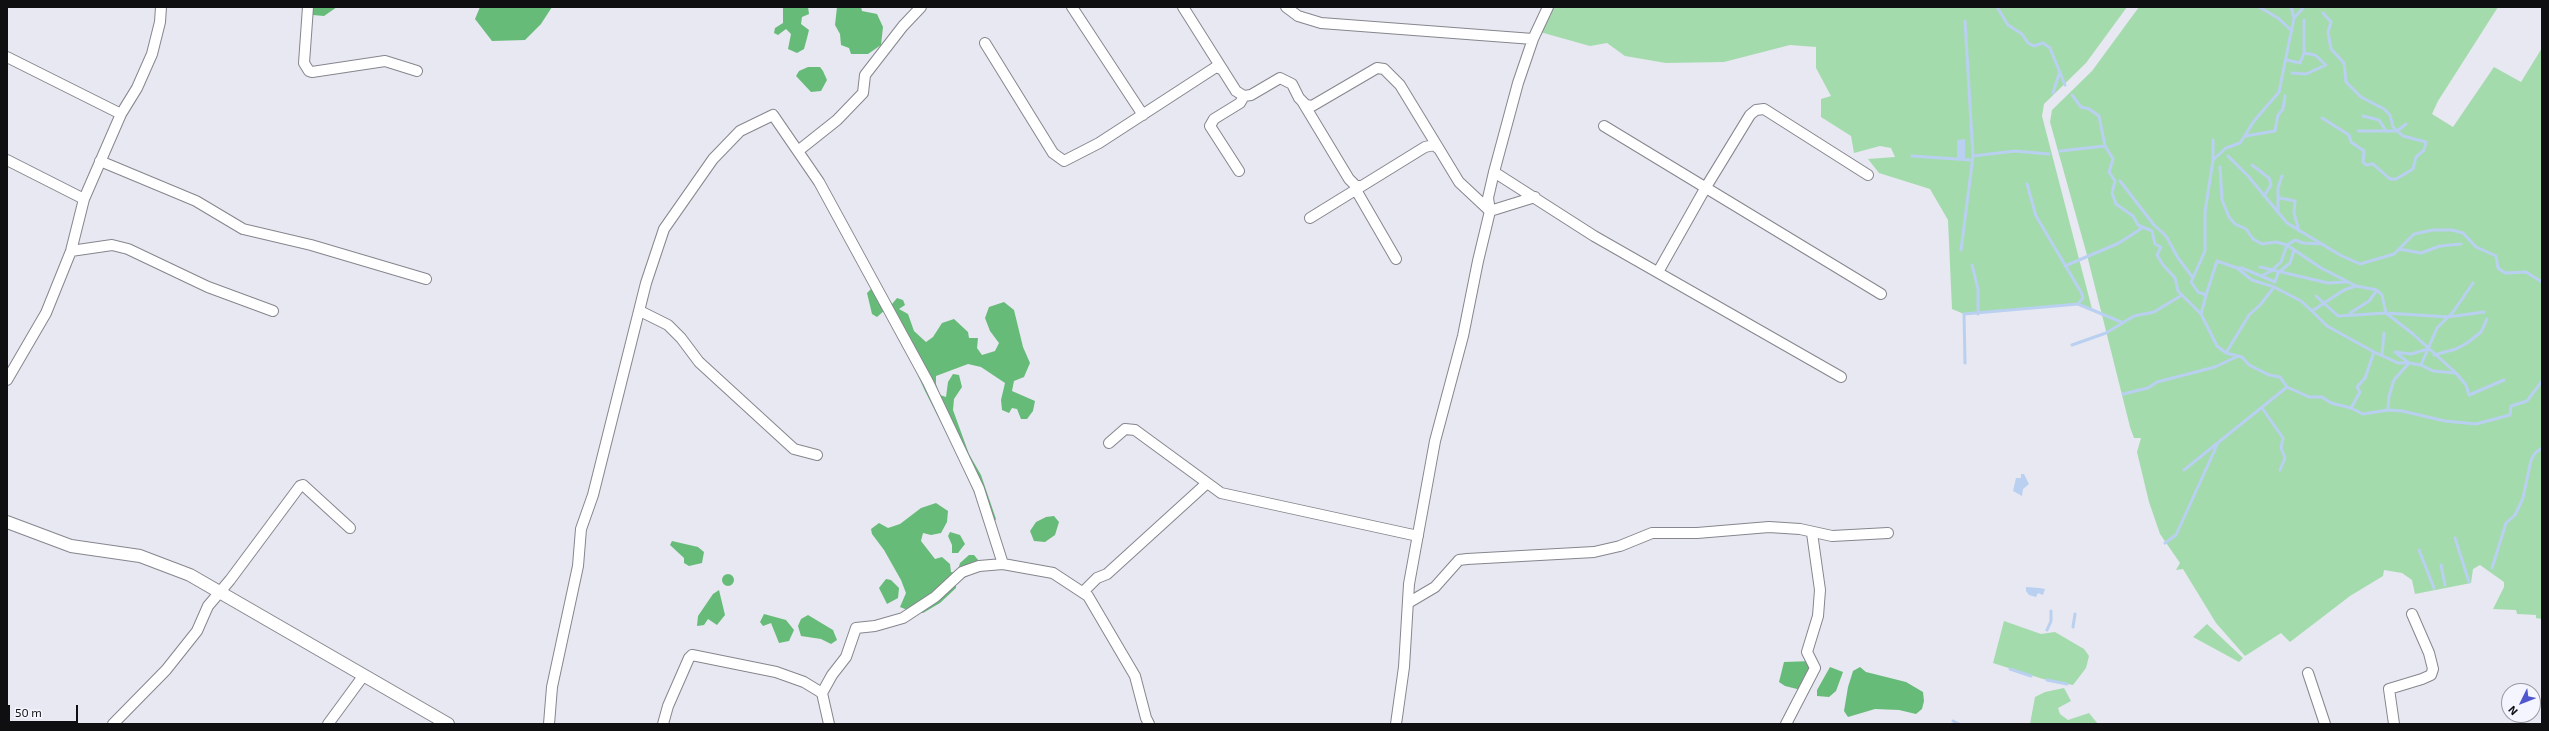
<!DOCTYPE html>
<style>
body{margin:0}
#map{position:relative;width:2549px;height:731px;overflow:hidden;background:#e7e8f1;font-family:"Exo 2",sans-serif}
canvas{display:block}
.frame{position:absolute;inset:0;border:8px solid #0f0f12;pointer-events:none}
.north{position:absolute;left:2501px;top:683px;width:40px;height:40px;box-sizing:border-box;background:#f5f5ff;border:1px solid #9999a0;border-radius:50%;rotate:227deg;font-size:11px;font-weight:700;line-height:16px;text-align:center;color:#0f0f12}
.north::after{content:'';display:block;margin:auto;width:14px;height:18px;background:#5158ce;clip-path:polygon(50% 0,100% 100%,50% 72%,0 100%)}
.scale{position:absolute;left:8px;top:705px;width:70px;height:18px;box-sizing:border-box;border:2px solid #0f0f12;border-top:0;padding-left:5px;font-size:12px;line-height:14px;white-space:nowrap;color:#0f0f12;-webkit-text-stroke:3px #f5f5ff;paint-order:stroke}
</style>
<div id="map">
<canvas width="2549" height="731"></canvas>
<div class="frame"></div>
<div class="north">N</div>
<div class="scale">50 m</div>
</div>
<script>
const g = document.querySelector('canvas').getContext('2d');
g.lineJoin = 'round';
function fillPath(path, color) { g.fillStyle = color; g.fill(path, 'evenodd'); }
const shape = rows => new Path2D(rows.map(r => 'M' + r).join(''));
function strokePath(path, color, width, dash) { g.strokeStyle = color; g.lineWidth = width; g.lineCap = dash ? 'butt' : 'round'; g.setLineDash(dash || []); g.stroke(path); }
fillPath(shape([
 [1550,7,2127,7,2086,63,2044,104,2042,116,2092,309,2078,304,1964,314,1952,309,1948,220,1930,189,1879,173,1868,159,1895,157,1891,148,1880,146,1854,153,1851,136,1821,117,1821,99,1831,96,1816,68,1816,47,1790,45,1724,62,1666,63,1625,56,1607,43,1590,46,1540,32],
 [2139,7,2498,7,2438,101,2432,114,2453,127,2494,67,2521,82,2542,48,2542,619,2536,618,2536,615,2517,614,2516,610,2493,609,2504,587,2504,582,2480,565,2473,569,2471,583,2415,594,2412,580,2402,573,2384,570,2383,576,2350,596,2290,642,2281,633,2245,656,2216,623,2183,569,2176,570,2180,563,2160,534,2149,502,2137,452,2141,438,2134,438,2130,427,2087,255,2050,122,2052,110,2092,71],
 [2004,621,2041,634,2055,632,2084,649,2089,656,2086,668,2073,685,2043,679,1993,663],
 [2207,624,2243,658,2239,662,2193,637],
 [2064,688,2071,701,2058,708,2060,714,2068,720,2089,713,2098,724,2030,724,2035,697,2045,692]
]), '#a4dbad');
fillPath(shape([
 [313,7,337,7,324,16,313,15],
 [480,7,499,8,552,7,541,24,525,40,492,41,475,19],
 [783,7,808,7,809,14,802,17,801,24,809,30,807,38,804,49,797,53,788,49,791,34,786,29,778,35,774,33,775,28,783,23],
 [837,7,861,7,862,11,877,14,883,27,881,45,868,54,851,54,849,48,841,45,840,34,835,25],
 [808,67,820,67,823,71,827,80,821,91,811,92,796,76,799,71],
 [873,287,885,310,877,317,872,314,867,293],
 [897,298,903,300,905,305,899,309,908,314,914,331,926,342,933,337,942,323,954,319,968,332,969,338,978,338,977,348,982,355,995,351,999,343,990,331,985,318,989,307,1004,302,1014,310,1023,347,1030,363,1024,377,1014,381,1012,391,1035,401,1033,411,1027,419,1021,419,1017,409,1012,408,1009,413,1002,410,1001,400,1005,383,981,367,968,364,936,376,936,384,940,395,946,397,948,382,953,374,959,375,962,387,954,399,953,410,969,454,981,475,996,519,990,530,962,464,925,391,891,316,892,304],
 [936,503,948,511,947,522,941,533,931,535,923,533,921,541,935,559,942,557,950,564,951,572,957,573,960,563,969,555,974,555,979,561,972,574,956,582,956,588,940,603,923,613,905,609,900,607,906,593,901,580,884,550,872,534,871,529,879,523,888,528,900,524,921,508],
 [1054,516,1059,522,1055,535,1045,542,1034,541,1030,531,1036,522,1046,517],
 [950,532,960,535,965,544,958,553,952,553,952,545,948,536],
 [672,541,698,547,704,552,702,563,689,566,684,563,684,558,670,545],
 '722 580a6 6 0 1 1 12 0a6 6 0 1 1-12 0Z',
 [886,579,891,580,899,588,898,598,887,604,879,588],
 [719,590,725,615,717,625,708,619,704,625,697,626,698,616,713,594],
 [764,614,786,620,794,630,789,641,779,643,771,623,763,626,760,622],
 [808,615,833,630,837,640,831,644,821,639,801,636,798,626,801,619],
 [1812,661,1801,690,1785,686,1779,682,1784,662],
 [1830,667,1843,672,1836,691,1829,697,1817,696,1817,690],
 [1860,667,1866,672,1906,682,1923,692,1924,701,1922,709,1916,714,1899,710,1875,709,1848,717,1844,711,1848,687,1853,671]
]), '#67bb79');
fillPath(shape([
 [1965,139,1965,159,1957,159,1957,140],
 [2021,474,2024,474,2029,484,2023,489,2022,496,2013,491,2016,478,2021,478],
 [2026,587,2039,588,2045,589,2043,595,2038,593,2036,597,2029,595,2026,591]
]), '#b9d0f0');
strokePath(shape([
 [1997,7,2008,25,2022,34,2028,43,2034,46,2043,43,2050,48,2065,85],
 [2259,7,2278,18,2292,31],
 [2291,7,2294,18],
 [2304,20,2304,53],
 [1965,21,1973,156,2015,151,2049,154],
 [2287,60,2300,63,2304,53,2315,55,2326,65,2306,74,2292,73],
 [2053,93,2059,74],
 [2072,95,2081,107,2089,109,2099,116,2105,146,2113,159,2109,172,2115,181,2112,193,2116,204,2133,216,2138,225,2152,231,2155,244,2161,247,2157,255,2163,265,2175,278,2178,291,2201,314,2217,346,2226,353,2242,357,2249,365,2269,375,2280,377,2287,387,2309,397,2322,397,2331,403,2351,408,2363,414,2388,410,2402,411,2445,421,2476,424,2510,415,2511,406,2527,401,2542,381],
 [2363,116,2379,120,2386,131],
 [2322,118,2349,135,2351,142,2364,151,2363,162,2366,165,2373,164,2390,179,2396,179,2413,169,2416,157,2424,150,2426,142,2403,136,2393,127,2390,115,2384,109,2361,97,2346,82,2344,63,2331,49,2328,32,2331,22,2323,13],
 [2358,131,2397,131,2406,124],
 [2245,136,2275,131,2278,115,2283,109,2285,96],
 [2060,151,2105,146],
 [1912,156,1971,160],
 [2228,156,2248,176,2287,223,2340,255,2360,264,2394,254,2414,234,2433,230,2452,230,2463,233,2476,247,2496,256,2498,268,2505,273,2526,272,2542,282],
 [2213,160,2213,140],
 [2252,165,2269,178,2271,185,2264,196],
 [2220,167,2222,200,2229,217,2235,224,2246,229,2253,239,2262,244,2276,242,2287,245,2321,268,2356,286,2377,290,2382,295,2386,313,2413,334,2456,373,2466,385,2469,395,2504,380],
 [2120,181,2154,225,2166,236,2178,258,2193,278],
 [2027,184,2036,216,2081,292,2083,298,2078,304],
 [2280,198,2295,201,2294,213,2299,231],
 [2278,211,2278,188,2282,176],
 [2399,249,2421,253,2440,246,2461,244],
 [1961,250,1973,156],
 [1972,265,1978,289,1978,314],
 [2065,266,2119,243,2142,228],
 [2260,267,2328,283,2346,282],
 [2237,268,2242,268,2261,276,2271,271,2281,262,2287,245,2295,240,2303,243,2322,244],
 [2261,276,2275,282,2278,273,2290,263,2294,250],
 [2206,295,2217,261,2237,268,2252,280,2274,287],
 [2316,296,2338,316,2386,313,2448,317,2484,312],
 [2312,311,2327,326,2374,352,2398,363,2409,363],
 [2350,313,2369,301,2377,290],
 [2201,314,2206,295,2198,292,2191,282,2205,251,2205,212,2213,160,2226,148,2240,143,2254,121,2279,92,2294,18,2304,7],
 [2072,345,2106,333,2134,316,2154,312,2182,295],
 [2395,352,2409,363,2421,365,2433,371,2456,373],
 [2395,352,2411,354,2428,349],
 [2226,353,2249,315,2260,305,2274,287,2301,301,2312,311,2344,290,2356,286],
 [2382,355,2384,333],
 [2434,355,2456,349,2467,343,2481,332,2487,319],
 [1965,363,1964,314,2078,304,2121,322],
 [2421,365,2437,328,2453,312,2473,283],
 [2123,394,2148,388,2157,382,2215,367,2238,356],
 [2262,408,2283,438,2281,448,2285,458,2280,470],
 [2351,408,2360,392,2357,387,2365,378,2374,352],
 [2388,410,2389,396,2394,380,2409,363],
 [2184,470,2287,387],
 [2455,538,2469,582],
 [2165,543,2176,535,2217,445],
 [2419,550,2434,588],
 [2441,565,2445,585],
 [2492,568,2506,523,2515,515,2523,498,2531,460,2535,453,2542,448],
 [2073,627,2075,614],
 [2047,630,2051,621,2051,611],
 [2010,669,2031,676],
 [2047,680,2067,684],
 [1953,721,1959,724]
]), '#b9d0f0', 3);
const minor = shape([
 [308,7,304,63,309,71,312,72,385,61,417,71],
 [1072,7,1143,115],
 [1183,7,1236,91,1244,96,1251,95,1280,78,1292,84,1299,98,1306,105,1312,106,1377,68,1384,69,1400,85,1439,149],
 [1286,7,1298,16,1321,23,1533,39],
 [985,43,1053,153,1064,161,1099,143,1216,67,1223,70],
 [7,57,121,114],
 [1302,101,1349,179,1356,186,1361,186],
 [1604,126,1881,294],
 [798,151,837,120,863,93,865,75,903,26,921,7],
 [7,160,84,199],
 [100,161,196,201,243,229,311,245,426,279],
 [1239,171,1210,126,1214,119,1240,103,1244,96],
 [1494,172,1594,236,1841,377],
 [1356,190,1396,259],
 [1310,218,1425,147,1434,145,1439,149,1459,182,1490,211,1535,197],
 [71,251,112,245,128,249,208,287,273,311],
 [1658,272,1706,187,1750,115,1756,110,1764,109,1868,175],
 [640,311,668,325,681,338,699,362,794,449,817,455],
 [7,380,46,313,71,251,84,199,121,114,137,88,152,54,160,22,161,7],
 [1109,443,1125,429,1135,430,1221,493,1418,536],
 [1083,592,1097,578,1107,574,1206,484],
 [1408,603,1435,587,1459,560,1467,559,1594,552,1620,546,1652,533,1697,533,1769,527,1800,529,1832,536,1888,533],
 [2308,673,2325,724],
 [113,724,166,670,197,631,208,606,230,580,300,486,303,485,350,528],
 [328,724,364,675],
 [549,724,552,687,578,566,581,529,593,495,646,283,664,229,713,159,740,131,773,115,819,182,928,382,979,489,1003,564],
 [663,724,668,706,689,658,692,655,776,672,804,682,822,693],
 [829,724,822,693,832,675,846,657,856,628,875,626,903,618,935,597,962,572,979,566,1003,564,1053,573,1088,596,1135,676,1146,718,1149,724],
 [1396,724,1404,667,1409,584,1435,441,1463,336,1478,261,1490,211,1488,198,1494,172,1518,83,1533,39,1548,7],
 [1786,724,1815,668,1807,652,1818,616,1820,590,1812,533],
 [2394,724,2389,689,2422,679,2431,675,2433,669,2429,653,2412,614]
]);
const tertiary = shape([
 [7,522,71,546,140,556,190,575,448,724]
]);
strokePath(minor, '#85868e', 12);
strokePath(tertiary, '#85868e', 14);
strokePath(minor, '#fff', 10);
strokePath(tertiary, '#fff', 12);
</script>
